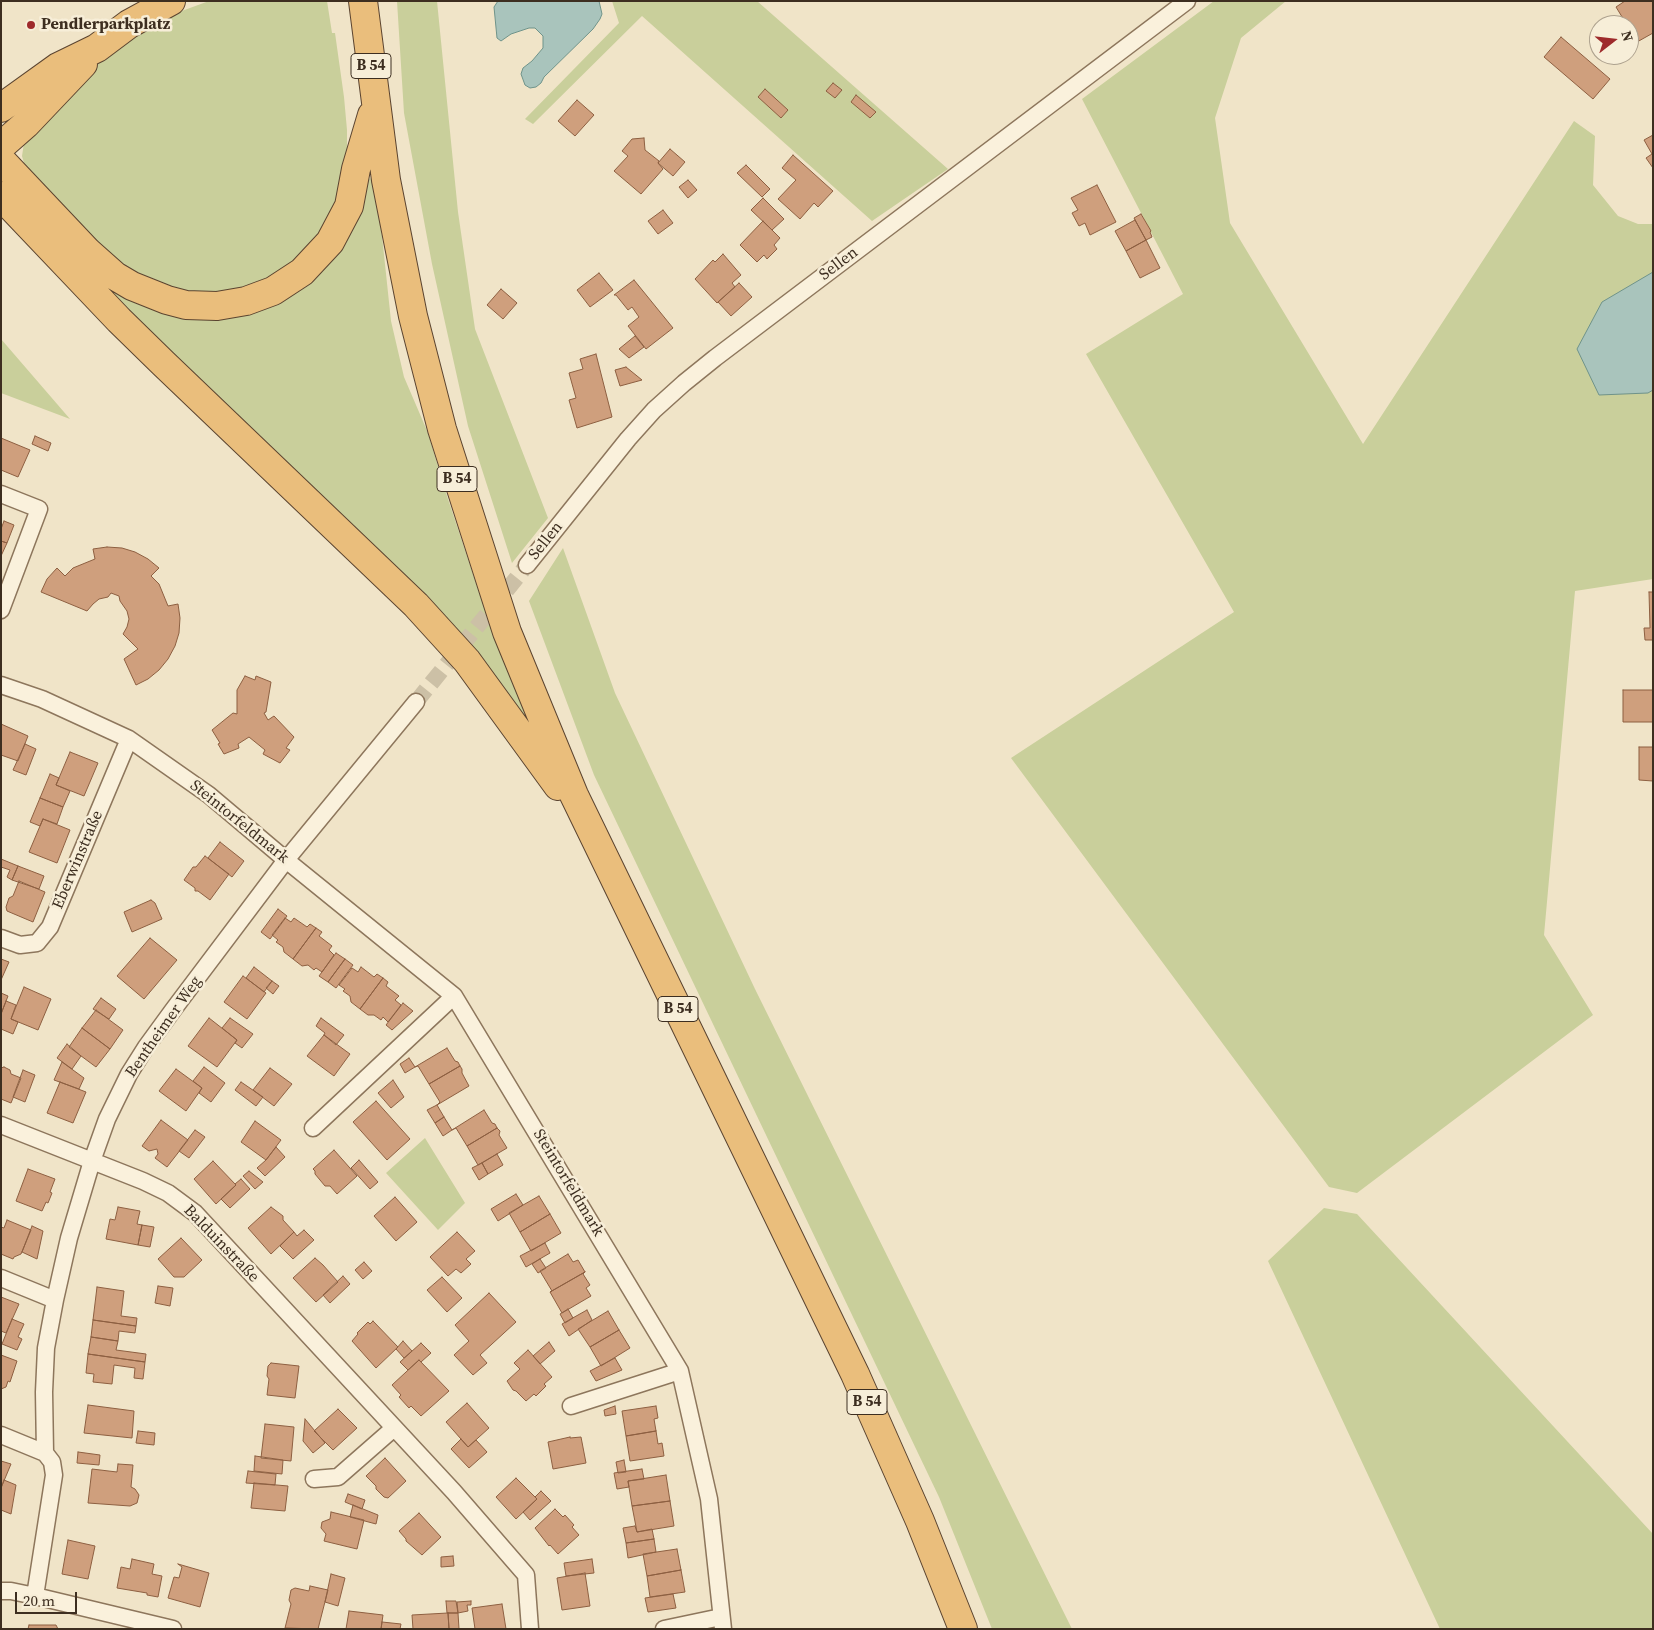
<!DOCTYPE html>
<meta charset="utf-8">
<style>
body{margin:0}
#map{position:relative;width:1654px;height:1630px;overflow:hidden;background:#f0e4c8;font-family:"Source Serif 4",serif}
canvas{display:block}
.frame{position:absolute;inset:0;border:2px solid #3d2e20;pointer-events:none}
.north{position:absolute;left:1589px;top:15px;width:50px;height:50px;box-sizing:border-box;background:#f7eed8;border:1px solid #ada18e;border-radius:50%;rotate:74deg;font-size:14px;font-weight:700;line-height:20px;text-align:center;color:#3d2e20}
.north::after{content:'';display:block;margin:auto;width:18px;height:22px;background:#9e2a2b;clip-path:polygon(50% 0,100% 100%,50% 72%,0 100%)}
.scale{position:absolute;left:15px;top:1592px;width:62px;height:22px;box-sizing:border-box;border:2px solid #3d2e20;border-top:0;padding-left:6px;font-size:15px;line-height:18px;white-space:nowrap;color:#3d2e20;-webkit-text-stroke:4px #f7eed8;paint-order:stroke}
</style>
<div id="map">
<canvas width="1654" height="1630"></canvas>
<div class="frame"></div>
<div class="north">N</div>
<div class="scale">20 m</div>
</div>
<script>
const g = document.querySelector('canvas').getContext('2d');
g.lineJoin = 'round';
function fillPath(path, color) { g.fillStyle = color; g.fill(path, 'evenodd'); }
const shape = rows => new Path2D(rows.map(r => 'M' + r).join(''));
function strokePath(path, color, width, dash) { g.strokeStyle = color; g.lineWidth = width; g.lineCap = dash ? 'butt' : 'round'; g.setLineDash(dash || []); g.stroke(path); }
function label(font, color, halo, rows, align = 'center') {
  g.font = font + ' "Source Serif 4",serif'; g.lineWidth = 5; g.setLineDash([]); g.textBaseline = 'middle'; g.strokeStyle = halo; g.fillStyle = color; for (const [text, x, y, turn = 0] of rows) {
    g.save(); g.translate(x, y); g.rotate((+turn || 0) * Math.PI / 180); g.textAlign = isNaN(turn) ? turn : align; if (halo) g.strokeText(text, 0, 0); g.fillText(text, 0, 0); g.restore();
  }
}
fillPath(shape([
 [209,1,327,1,332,33,335,33,344,97,347,130,347,159,341,196,326,230,282,273,231,293,179,293,120,265,26,170,22,156,24,143,87,72,110,53,126,41,179,12],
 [397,1,437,1,458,212,475,329,548,518,512,563,468,426,432,264,404,113],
 [612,1,757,1,948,169,872,221,642,16,533,124,525,119,619,23],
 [1214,1,1286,1,1241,38,1215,118,1230,223,1363,444,1574,121,1595,136,1593,185,1618,216,1638,224,1653,224,1653,579,1575,591,1544,935,1593,1015,1357,1193,1329,1187,1011,758,1234,612,1086,354,1183,294,1082,99],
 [372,178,382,236,391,321,404,377,428,433,447,496,482,601,529,723,204,391,6,187,116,289,274,300,365,180],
 [1,339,70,419,1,393],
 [563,548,615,693,755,989,1072,1629,992,1629,939,1497,594,775,529,601],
 [425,1138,465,1203,438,1230,386,1173],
 [1324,1208,1357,1214,1653,1534,1653,1629,1440,1629,1268,1261]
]), '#c9cf9b');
const water = shape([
 [498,1,599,1,602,14,600,19,593,29,544,77,541,83,536,87,530,88,525,85,521,74,523,68,532,61,543,48,543,36,535,28,529,28,511,34,501,41,497,38,494,7,498,1],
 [1653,272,1653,390,1648,393,1599,395,1577,349,1602,302,1653,272]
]);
fillPath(water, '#a9c4bc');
strokePath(water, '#6f938a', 1);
const building = shape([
 [1625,1,1653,1,1653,33,1637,42,1629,28,1629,25,1627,25,1616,7,1625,1],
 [1561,37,1610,79,1593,99,1544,57,1561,37],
 [833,83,842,90,835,98,826,91,833,83],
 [765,89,788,110,781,118,758,97,765,89],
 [856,95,876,112,870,118,851,102,856,95],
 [577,100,594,115,575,136,558,121,577,100],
 [1653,135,1653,168,1646,158,1652,154,1644,140,1653,135],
 [644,138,645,150,659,161,658,163,663,169,641,194,614,171,628,156,622,151,632,139,644,138],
 [670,149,685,162,673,176,658,163,670,149],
 [793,155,833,191,818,207,814,203,800,219,778,199,796,180,782,168,793,155],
 [746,165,770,189,762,197,737,173,746,165],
 [688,180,697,190,688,198,679,187,688,180],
 [1097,185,1116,222,1090,235,1085,223,1079,226,1072,213,1078,210,1071,198,1097,185],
 [763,198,784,219,772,230,751,210,763,198],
 [663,210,673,223,658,234,648,221,663,210],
 [1141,214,1151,231,1150,232,1152,237,1146,240,1134,218,1141,214],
 [1135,220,1146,240,1126,251,1115,231,1135,220],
 [763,221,780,238,774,245,777,249,767,259,764,255,757,262,740,245,763,221],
 [1146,240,1160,268,1140,278,1126,251,1146,240],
 [723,254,741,275,732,283,735,287,717,303,695,279,713,260,715,262,723,254],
 [599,273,613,290,590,307,577,290,599,273],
 [634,280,673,328,646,349,628,326,639,317,632,307,628,310,616,295,614,295,634,280],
 [739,283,752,297,731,316,718,302,739,283],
 [501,289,517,303,503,319,487,305,501,289],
 [635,336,644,347,629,358,619,349,635,336],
 [596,354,612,417,577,428,569,400,576,398,569,373,583,369,580,359,596,354],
 [626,367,642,380,620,386,615,370,626,367],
 [35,436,51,443,48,451,32,444,35,436],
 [1,438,30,450,18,477,1,470,1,438],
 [4,521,14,525,7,543,1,541,1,529,4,521],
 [1,541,7,543,1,556,1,541],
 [107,547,122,548,135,552,148,559,159,568,151,576,159,584,168,606,178,604,180,618,179,633,175,646,168,659,159,670,148,679,136,685,124,659,138,649,123,634,127,627,129,619,127,611,120,601,119,596,111,593,108,597,99,599,93,604,87,611,41,592,47,579,57,568,65,576,73,568,95,559,93,549,107,547],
 [1649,592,1653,592,1653,640,1645,640,1644,628,1650,628,1649,592],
 [245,676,255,680,256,676,271,682,266,712,264,713,268,720,274,716,294,737,286,748,290,750,280,763,263,754,265,750,249,737,238,744,239,748,224,754,218,744,220,743,212,730,233,713,237,714,237,690,245,676],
 [1623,690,1653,690,1653,722,1623,722,1623,690],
 [1,724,28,736,18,761,1,755,1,724],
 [25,744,36,749,26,775,13,770,25,744],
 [1639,747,1653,747,1653,781,1639,780,1639,747],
 [70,752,98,763,84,796,56,785,70,752],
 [50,774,59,778,56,785,70,791,63,807,40,798,50,774],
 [40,798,63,807,57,824,43,819,40,826,30,822,40,798],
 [43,819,70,830,57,863,29,852,43,819],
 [220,842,244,861,232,877,208,858,220,842],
 [205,856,229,874,210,900,198,891,195,891,195,888,184,880,193,867,196,867,205,856],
 [1,859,18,866,12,880,7,877,10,870,1,867,1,859],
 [18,866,44,876,39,889,12,880,18,866],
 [19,881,45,892,33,922,7,911,6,907,9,898,13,896,19,881],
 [151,900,155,903,162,919,132,932,124,912,151,900],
 [278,909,287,916,270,939,261,932,278,909],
 [285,918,291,922,294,918,307,927,310,924,316,928,293,959,284,952,283,947,276,942,278,940,272,935,285,918],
 [316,928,322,932,319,936,332,946,329,950,334,955,322,972,316,968,314,970,308,965,302,966,293,959,316,928],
 [150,938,177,960,144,999,117,976,150,938],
 [336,953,345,959,328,982,319,976,336,953],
 [1,959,9,962,1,980,1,959],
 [345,959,353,965,336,988,328,982,345,959],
 [254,967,272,981,264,992,246,978,254,967],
 [361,967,374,977,377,974,383,978,360,1009,351,1002,350,996,343,991,345,989,339,985,352,968,358,972,361,967],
 [243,976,266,993,247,1019,224,1002,243,976],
 [383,978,388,982,386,986,399,996,395,1000,401,1005,388,1022,383,1017,381,1020,374,1015,368,1015,360,1009,383,978],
 [272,981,279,986,273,994,266,988,272,981],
 [24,987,51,999,38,1030,11,1019,24,987],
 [1,993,8,996,1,1014,1,993],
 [101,998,116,1009,109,1019,93,1009,101,998],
 [6,1001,16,1005,11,1019,18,1022,13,1034,1,1029,1,1014,6,1001],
 [403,1003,413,1011,392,1030,386,1025,403,1003],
 [96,1010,123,1030,110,1049,82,1028,96,1010],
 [209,1018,237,1040,217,1067,188,1046,209,1018],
 [230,1018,253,1034,242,1048,235,1043,237,1040,222,1028,230,1018],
 [321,1018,344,1035,336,1045,324,1035,325,1033,316,1026,321,1018],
 [82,1028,110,1049,96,1067,69,1047,82,1028],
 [324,1035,350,1054,334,1076,307,1056,324,1035],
 [67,1044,81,1056,72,1069,57,1058,67,1044],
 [447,1048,455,1061,458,1062,460,1066,429,1084,418,1066,415,1067,447,1048],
 [409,1058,415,1067,405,1073,400,1064,409,1058],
 [62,1062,84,1078,79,1089,54,1080,62,1062],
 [460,1066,462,1069,462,1073,469,1086,437,1105,440,1102,429,1084,460,1066],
 [4,1067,10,1070,11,1074,21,1078,11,1103,1,1099,1,1068,4,1067],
 [204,1067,225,1083,211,1102,199,1093,202,1088,193,1081,204,1067],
 [270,1068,292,1084,274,1106,253,1090,270,1068],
 [176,1069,202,1088,186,1111,159,1091,176,1069],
 [23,1070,35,1075,25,1102,13,1097,23,1070],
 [393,1080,404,1097,391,1108,378,1093,393,1080],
 [60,1082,86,1092,73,1123,47,1113,60,1082],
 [241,1082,263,1097,256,1106,235,1090,241,1082],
 [376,1101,410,1139,387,1160,353,1122,376,1101],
 [437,1105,444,1117,435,1123,427,1110,437,1105],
 [484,1110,492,1123,495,1124,497,1128,467,1146,456,1128,452,1130,484,1110],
 [444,1117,452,1130,443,1136,435,1123,444,1117],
 [161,1120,188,1140,167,1167,155,1158,158,1154,157,1149,149,1151,142,1146,161,1120],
 [255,1121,281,1140,266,1160,241,1142,255,1121],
 [497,1128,500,1131,499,1135,507,1148,478,1165,467,1146,497,1128],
 [195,1130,205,1137,189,1158,179,1151,195,1130],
 [276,1147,285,1157,265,1176,257,1168,266,1160,276,1147],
 [334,1150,357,1176,337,1194,330,1186,325,1186,315,1174,315,1171,313,1169,334,1150],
 [497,1154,503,1165,488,1174,482,1163,497,1154],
 [359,1160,378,1182,370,1189,351,1168,359,1160],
 [213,1161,236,1185,216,1204,194,1179,213,1161],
 [482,1163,488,1174,479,1180,472,1168,482,1163],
 [28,1169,55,1179,50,1192,52,1193,48,1203,46,1202,42,1211,16,1201,28,1169],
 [249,1171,263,1182,255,1189,243,1176,249,1171],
 [241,1179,250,1189,230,1208,221,1199,236,1185,235,1184,241,1179],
 [516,1194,523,1205,498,1221,491,1209,516,1194],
 [539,1196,550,1214,520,1232,509,1213,539,1196],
 [395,1197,417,1222,396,1241,374,1216,395,1197],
 [118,1207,140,1211,137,1224,142,1225,138,1245,106,1239,110,1219,115,1220,118,1207],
 [271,1207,283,1216,283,1220,294,1232,271,1254,248,1228,271,1207],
 [550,1214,561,1233,531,1251,520,1232,550,1214],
 [7,1220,31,1230,21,1254,14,1257,13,1259,1,1254,1,1227,4,1228,7,1220],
 [142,1225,154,1227,150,1247,138,1245,142,1225],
 [32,1226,43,1231,37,1259,22,1252,32,1226],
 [304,1230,314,1240,293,1259,280,1246,294,1232,297,1236,304,1230],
 [457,1232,475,1251,466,1259,471,1264,461,1273,456,1269,448,1276,430,1257,457,1232],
 [181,1238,202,1260,184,1277,174,1277,158,1259,181,1238],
 [545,1243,550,1253,526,1267,520,1256,545,1243],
 [568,1254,573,1262,578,1260,585,1272,550,1292,552,1291,540,1271,568,1254],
 [315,1258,323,1265,338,1282,316,1302,293,1278,315,1258],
 [540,1259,546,1268,538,1273,532,1264,540,1259],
 [364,1262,372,1271,363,1279,355,1270,364,1262],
 [585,1272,583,1274,590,1285,586,1288,591,1296,562,1313,550,1292,585,1272],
 [343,1276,350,1284,330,1303,323,1295,343,1276],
 [442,1277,462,1298,447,1312,427,1290,442,1277],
 [158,1286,173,1288,170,1306,155,1303,158,1286],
 [97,1287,124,1291,121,1316,137,1318,136,1326,93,1320,97,1287],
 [489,1293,516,1322,480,1355,487,1363,473,1375,454,1355,469,1341,455,1325,489,1293],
 [1,1297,19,1304,6,1333,1,1331,1,1297],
 [568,1309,573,1318,565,1323,560,1314,568,1309],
 [587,1310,592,1320,569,1336,562,1324,587,1310],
 [608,1311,619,1330,590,1347,578,1329,608,1311],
 [12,1319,24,1324,18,1337,22,1339,17,1350,2,1344,12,1319],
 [93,1320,136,1326,135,1333,119,1331,118,1341,91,1337,93,1320],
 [373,1321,398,1347,376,1368,352,1341,358,1334,357,1333,368,1322,370,1324,373,1321],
 [619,1330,630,1348,601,1366,590,1347,619,1330],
 [91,1337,118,1341,116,1350,146,1354,145,1362,88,1354,91,1337],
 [403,1341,412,1351,404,1358,396,1349,403,1341],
 [549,1342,555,1351,540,1364,533,1356,549,1342],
 [421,1343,431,1353,421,1362,419,1360,408,1370,400,1362,421,1343],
 [528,1350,552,1377,544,1384,546,1386,536,1396,534,1394,526,1401,516,1391,513,1390,507,1381,520,1369,514,1363,528,1350],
 [88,1354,145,1362,143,1379,134,1378,135,1368,114,1365,112,1384,93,1382,94,1374,86,1373,88,1354],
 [1,1355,17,1361,10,1382,8,1381,6,1387,1,1389,1,1355],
 [615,1358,622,1370,596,1381,590,1371,615,1358],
 [419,1360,449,1391,421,1416,411,1406,409,1408,399,1397,401,1395,392,1385,419,1360],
 [271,1363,299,1366,295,1398,267,1395,269,1379,267,1376,268,1366,271,1363],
 [467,1403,489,1428,468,1447,446,1422,467,1403],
 [88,1405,134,1411,132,1438,84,1433,88,1405],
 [615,1406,616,1414,605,1416,604,1410,615,1406],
 [656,1406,658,1418,654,1419,656,1431,626,1436,622,1411,656,1406],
 [338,1409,357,1428,333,1450,314,1431,338,1409],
 [305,1419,325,1443,313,1453,303,1441,305,1419],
 [265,1424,294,1427,291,1461,261,1458,265,1424],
 [138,1431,155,1433,154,1445,136,1443,138,1431],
 [656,1431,658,1444,662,1443,664,1456,630,1461,626,1436,656,1431],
 [570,1437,570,1438,581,1437,586,1463,553,1469,548,1442,570,1437],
 [461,1439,468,1447,476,1440,487,1452,469,1468,451,1449,461,1439],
 [78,1452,100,1455,99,1465,77,1463,78,1452],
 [255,1456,283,1460,282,1474,254,1471,255,1456],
 [385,1458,406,1481,388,1498,384,1497,376,1489,376,1486,366,1476,385,1458],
 [624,1460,626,1472,618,1473,616,1462,624,1460],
 [1,1461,11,1464,1,1488,1,1461],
 [118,1464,133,1465,131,1487,135,1489,139,1495,137,1503,130,1506,88,1503,92,1469,117,1472,118,1464],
 [642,1469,644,1479,628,1481,629,1487,617,1489,614,1473,642,1469],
 [248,1471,276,1474,275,1485,246,1483,248,1471],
 [666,1475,670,1501,632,1506,628,1481,666,1475],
 [516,1478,537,1499,516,1519,496,1497,516,1478],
 [4,1480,16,1485,11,1514,1,1510,1,1488,4,1480],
 [254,1483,288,1486,285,1511,251,1508,254,1483],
 [541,1491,551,1501,530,1520,523,1512,537,1499,535,1497,541,1491],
 [348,1494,365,1500,362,1509,345,1502,348,1494],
 [670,1501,674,1526,637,1532,632,1506,670,1501],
 [353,1505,378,1515,376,1524,350,1517,353,1505],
 [555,1509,563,1517,565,1515,574,1525,572,1527,579,1535,558,1554,550,1545,549,1546,535,1528,555,1509],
 [331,1512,364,1520,357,1549,324,1541,326,1534,321,1528,322,1522,330,1519,331,1512],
 [419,1513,441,1537,422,1555,406,1541,406,1539,399,1531,419,1513],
 [635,1526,637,1532,652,1529,654,1539,626,1543,623,1528,635,1526],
 [654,1539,656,1552,628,1558,626,1543,654,1539],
 [68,1540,95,1546,88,1579,62,1574,68,1540],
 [677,1549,681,1570,647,1576,643,1554,677,1549],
 [453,1556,454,1566,441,1567,441,1557,453,1556],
 [132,1559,154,1564,152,1574,162,1576,158,1597,147,1595,147,1593,117,1588,121,1567,130,1569,132,1559],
 [592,1559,594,1573,566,1576,564,1563,592,1559],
 [178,1564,209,1573,200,1607,168,1598,174,1577,179,1578,182,1567,178,1564],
 [681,1570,685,1592,650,1597,647,1576,681,1570],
 [585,1573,590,1606,562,1610,557,1578,585,1573],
 [331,1574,345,1578,338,1606,325,1602,331,1574],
 [310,1586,328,1590,318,1629,285,1628,291,1604,289,1600,291,1590,295,1588,309,1591,310,1586],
 [673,1594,676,1608,648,1612,645,1598,673,1594],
 [446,1601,456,1601,458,1613,447,1613,446,1601],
 [471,1601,471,1605,467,1605,468,1611,458,1613,457,1602,471,1601],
 [502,1604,506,1629,475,1629,472,1608,502,1604],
 [349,1611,383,1615,381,1629,346,1629,349,1611],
 [448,1613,458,1613,459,1629,449,1629,448,1613],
 [448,1613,449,1629,413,1629,412,1615,448,1613],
 [382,1622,401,1624,400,1629,381,1629,382,1622],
 [29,1625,56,1625,58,1629,28,1629,29,1625]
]);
fillPath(building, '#cf9f7d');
strokePath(building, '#8d5f41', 1);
strokePath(shape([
 [416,702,527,565]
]), '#ccc0a6', 16, [16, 8]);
const minor = shape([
 [1,494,39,509,1,610],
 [527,565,628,439,654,410,684,383,715,358,1187,1],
 [1,685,42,699,129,739,209,795,286,860,454,996,680,1371,709,1499,723,1629],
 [1,938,20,945,37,943,50,927,129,739],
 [1,1125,143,1181,168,1193,195,1213,454,1492,526,1575,530,1629],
 [313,1128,454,996],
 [1,1278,55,1300],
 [571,1406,680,1371],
 [1,1435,45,1453],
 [314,1479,338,1477,394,1428],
 [1,1591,11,1591,35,1596,173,1629],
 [35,1596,54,1475,52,1462,45,1453,44,1392,46,1348,55,1300,69,1238,92,1161,107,1119,129,1074,146,1047,173,1010,286,860,416,702],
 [664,1629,721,1617]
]);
const trunk = shape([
 [363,1,386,180,413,316,442,429,507,632,574,795,855,1374,920,1521,963,1629],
 [1,108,58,67,97,48,129,24,171,1],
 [1,146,26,124,83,64],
 [1,160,88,252,115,276,132,286,167,300,186,305,217,306,246,301,273,291,302,272,330,242,349,206,356,169,372,115],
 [1,196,119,320,163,363,416,605,467,661,558,786]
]);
strokePath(minor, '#8d765c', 19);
strokePath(trunk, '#5b4430', 30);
strokePath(minor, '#faf1dc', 16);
strokePath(trunk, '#eabe7c', 28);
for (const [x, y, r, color] of [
 [31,25,5,"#9e2a2b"]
]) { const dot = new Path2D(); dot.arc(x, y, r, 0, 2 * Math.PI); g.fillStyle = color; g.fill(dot); strokePath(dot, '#f7eed8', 2); }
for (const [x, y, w] of [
 [371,66,40],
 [457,479,40],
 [678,1009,40],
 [867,1402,40]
]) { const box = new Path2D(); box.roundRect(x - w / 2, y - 12.5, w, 25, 4); g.fillStyle = '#f7eed8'; g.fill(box); strokePath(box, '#3d2e20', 1); }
label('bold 15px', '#3d2e20', null, [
 ["B 54",371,66],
 ["B 54",457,479],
 ["B 54",678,1009],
 ["B 54",867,1402]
]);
label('bold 16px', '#3d2e20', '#f7eed8', [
 ["Pendlerparkplatz",41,25]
], 'left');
label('16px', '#3d2e20', '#f7eed8', [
 ["Sellen",839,264,-37],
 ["Sellen",546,541,-51],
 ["Steintorfeldmark",239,822,39],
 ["Eberwinstraße",78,860,-67],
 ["Bentheimer Weg",164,1027,-55],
 ["Steintorfeldmark",568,1183,59],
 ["Balduinstraße",221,1244,46]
]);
</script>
